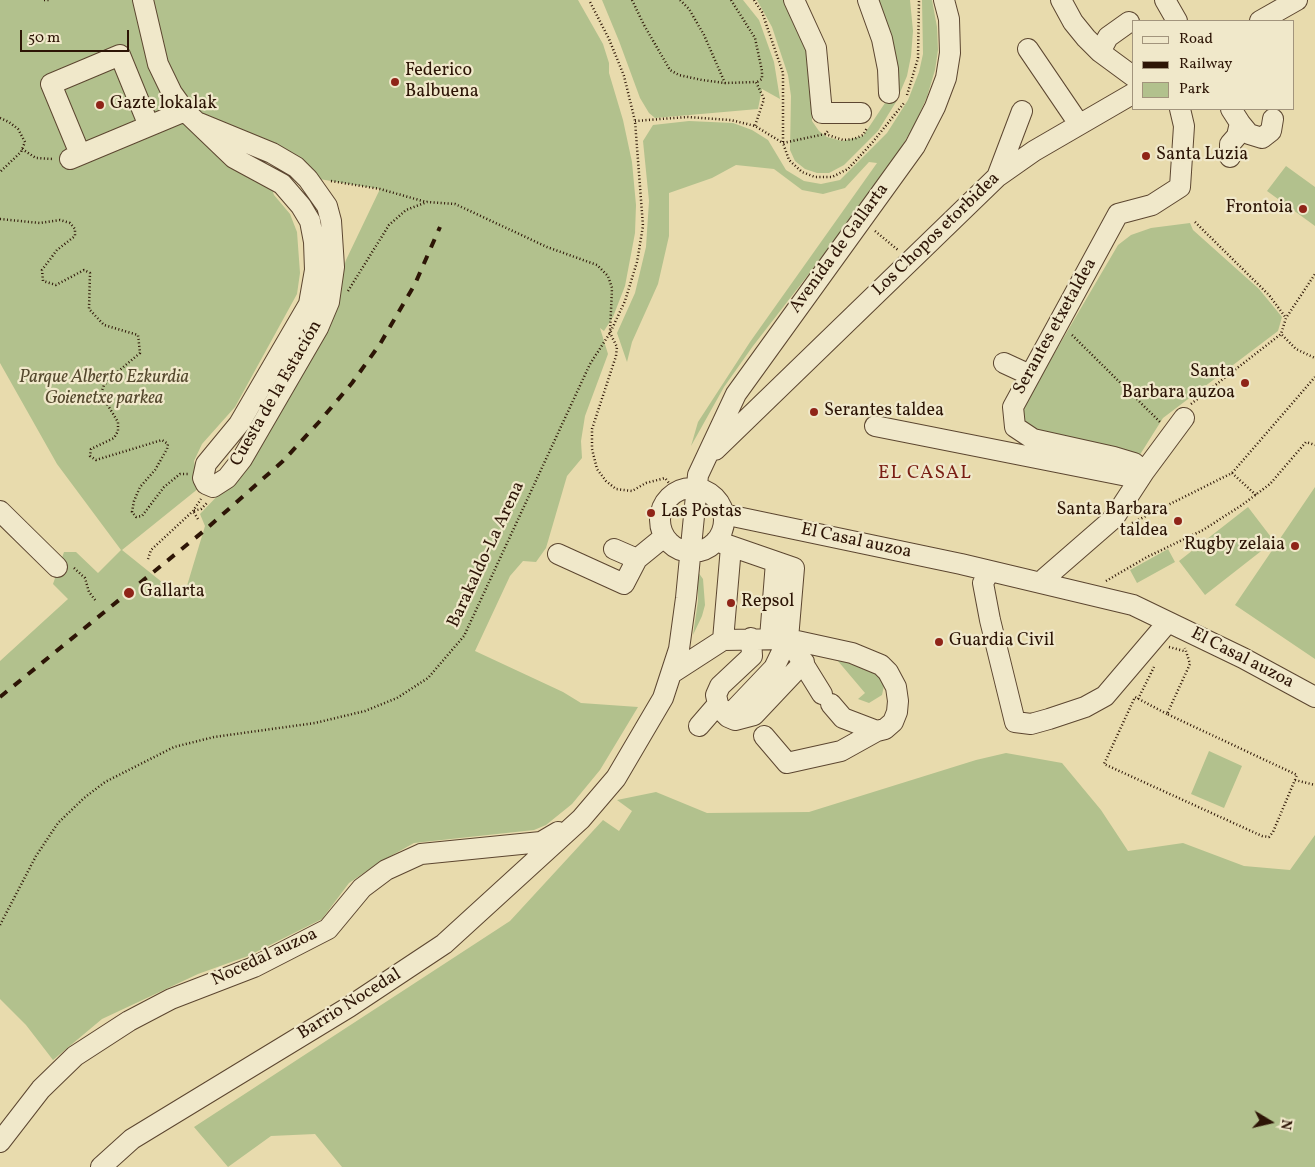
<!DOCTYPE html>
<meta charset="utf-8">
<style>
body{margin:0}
#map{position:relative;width:1315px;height:1167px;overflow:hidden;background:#e8dbad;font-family:Vollkorn,serif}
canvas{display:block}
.legend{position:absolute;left:1132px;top:20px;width:162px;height:90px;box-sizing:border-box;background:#f0e8ca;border:1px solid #a2947c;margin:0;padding:6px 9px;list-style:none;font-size:15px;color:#2d1506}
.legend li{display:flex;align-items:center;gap:10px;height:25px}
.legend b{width:25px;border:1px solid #a2947c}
.north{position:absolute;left:1245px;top:1097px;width:50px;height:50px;-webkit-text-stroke:4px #f0e8ca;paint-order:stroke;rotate:99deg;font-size:14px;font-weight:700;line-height:20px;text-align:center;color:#2d1506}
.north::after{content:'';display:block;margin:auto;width:18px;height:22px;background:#2d1506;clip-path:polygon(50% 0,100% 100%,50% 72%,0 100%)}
.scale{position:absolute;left:20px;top:30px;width:109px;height:22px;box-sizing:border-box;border:2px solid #2d1506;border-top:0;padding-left:6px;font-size:15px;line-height:18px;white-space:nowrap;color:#2d1506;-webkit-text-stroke:4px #f0e8ca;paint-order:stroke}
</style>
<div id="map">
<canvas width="1315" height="1167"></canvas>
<ul class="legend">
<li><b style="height:6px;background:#f0e8ca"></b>Road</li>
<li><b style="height:6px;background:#2d1506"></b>Railway</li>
<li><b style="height:14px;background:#b2c18d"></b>Park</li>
</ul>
<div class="north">N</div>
<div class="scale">50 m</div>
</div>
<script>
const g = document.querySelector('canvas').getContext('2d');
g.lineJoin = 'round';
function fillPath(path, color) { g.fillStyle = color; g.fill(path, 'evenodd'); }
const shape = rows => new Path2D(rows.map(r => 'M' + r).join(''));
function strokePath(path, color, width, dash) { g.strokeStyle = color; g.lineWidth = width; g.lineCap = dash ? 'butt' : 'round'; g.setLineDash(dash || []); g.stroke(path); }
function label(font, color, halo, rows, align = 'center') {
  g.font = font + ' Vollkorn,serif'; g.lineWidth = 4.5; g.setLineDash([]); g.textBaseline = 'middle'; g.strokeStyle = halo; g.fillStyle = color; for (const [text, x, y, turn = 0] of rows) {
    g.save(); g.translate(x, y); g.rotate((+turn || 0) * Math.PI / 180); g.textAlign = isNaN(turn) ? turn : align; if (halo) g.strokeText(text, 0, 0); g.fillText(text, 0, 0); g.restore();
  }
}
fillPath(shape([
 [0,0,578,0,603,44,609,63,609,73,623,120,632,162,636,205,635,233,625,286,613,317,604,331,600,328,608,354,585,416,581,441,582,458,567,476,546,548,536,562,523,561,510,576,475,651,563,692,581,703,638,707,600,770,572,804,546,825,534,830,414,843,380,862,349,883,322,919,248,956,198,974,102,1019,53,1060,26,1025,0,999,0,661,68,599,53,584,64,552,76,552,98,573,121,550,57,464,0,363],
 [249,149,319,179,380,189,346,260,319,343,224,489,200,514,205,526,183,599,122,550,199,488,194,461,202,444,235,407,297,294,300,273,297,232,290,214,274,195,265,168,244,159],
 [602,0,743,0,759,20,774,62,780,99,762,89,758,109,655,118,649,113,640,98,619,41],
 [757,0,785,0,810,53,812,121,819,131,827,137,842,141,863,136,891,94,877,0,910,0,913,31,911,56,907,76,896,102,878,131,844,165,829,173,817,173,805,169,795,161,790,150,791,96,788,75,772,27],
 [922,0,932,0,937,27,938,50,935,70,927,97,914,126,894,159,832,244,753,346,724,387,691,446,698,422,750,342,877,163,869,162,845,188,823,194,802,190,774,169,736,165,712,178,669,193,669,236,658,284,632,342,627,362,617,333,635,293,646,247,649,201,643,141,653,125,689,121,733,123,752,130,768,140,786,170,804,181,821,184,840,180,887,133,908,100,919,72,923,54],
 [1286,166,1315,187,1315,226,1267,191],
 [1190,223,1193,230,1259,289,1282,317,1278,331,1163,418,1136,461,1040,437,1025,423,1022,414,1024,405,1118,245,1131,235,1151,228],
 [1315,487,1315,659,1235,605],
 [1248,507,1274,541,1205,595,1179,561],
 [1168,549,1175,562,1137,583,1130,570],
 [698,572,703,579,705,605,702,616,693,635,698,601],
 [832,654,852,665,866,664,885,681,882,695,869,703,858,699,865,693],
 [1209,751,1242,766,1224,808,1191,794],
 [1006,753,1062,763,1101,810,1128,851,1183,843,1244,866,1290,870,1315,835,1315,1167,342,1167,315,1134,271,1136,228,1167,194,1127,510,921,603,820,619,831,632,811,617,800,656,792,707,813,809,812,976,760]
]), '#b2c18d');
const minor = shape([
 [143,0,158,64,172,93,185,111,234,158,282,184,301,206,310,221,314,242,315,270,309,304,239,424,206,464,203,478,206,484,213,487,227,478,242,459,318,328,329,302,334,267,331,221,327,206,308,179,296,167,272,153,199,123],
 [794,0,816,48,822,113,861,113],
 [868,0,882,39,888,69,889,93],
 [1061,0,1073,22,1086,38,1100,52,1134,77],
 [1165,0,1177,21],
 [1260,21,1297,0],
 [1028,49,1079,124],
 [1100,52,1108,37,1129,22],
 [1240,123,1249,134,1262,138,1271,131,1273,119],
 [80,154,51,84,120,55,149,126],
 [1230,157,1230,144,1237,136,1240,123,1231,109],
 [70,159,185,111],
 [997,177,1022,111],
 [1004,363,1030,375],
 [875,426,1127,476,1138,481],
 [715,450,997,177,1034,151,1134,93],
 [1144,472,1134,463,1114,457,1033,439,1015,427,1013,407,1118,214,1152,205,1180,187,1184,126,1180,109],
 '660 520a32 32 0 1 1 64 0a32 32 0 1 1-64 0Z',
 [0,511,57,567],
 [723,514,961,564,1133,605,1243,658,1315,697],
 [716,541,794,568,788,639,774,668,735,709,729,712,722,711,718,704,716,695,720,686,752,656,751,638],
 [614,549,637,559],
 [558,554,624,584,637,559,664,537],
 [989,572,983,583,990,620,1015,722,1031,724,1049,719,1085,707,1105,696,1168,622],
 [1043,583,1045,578,1114,518,1144,472,1184,418],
 [770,638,776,562],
 [723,640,731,547],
 [672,673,723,640,788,639],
 [822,694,788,639,852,653,881,665,888,672,896,687,898,701,897,712,893,722,885,729,877,731,843,718,831,704],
 [722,711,728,717,735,720,754,715,804,662],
 [699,726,718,704],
 [764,736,787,763,841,751,877,731],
 [0,1142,41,1089,75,1056,129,1021,171,999,254,967,328,929,362,888,386,870,421,854,541,842,558,832],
 [101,1167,132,1139,349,1007,444,944,581,819,616,778,663,698,679,649,686,598,698,475,736,394,915,146,935,107,946,78,950,53,949,19,944,0]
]);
strokePath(minor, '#5c4630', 22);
strokePath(shape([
 [44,0,51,0],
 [632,0,644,25,670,70,679,75,702,80,725,83,756,82,764,99,755,126],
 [680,0,689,9,704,35,725,83],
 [731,0,755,38,762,71,762,79,757,82],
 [754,0,762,12,783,73,783,143,789,160,802,172,815,177,832,177,848,169,872,143,904,103],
 [907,95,918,58,919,0],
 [0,118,9,122,18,129,25,142,21,152,0,172],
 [635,121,687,117,731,120,755,126,783,143,825,134,829,130],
 [825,134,843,140,854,139,863,135,867,128],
 [22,149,36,158,53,159],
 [331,181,380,189,426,202],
 [0,219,40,223,60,220,70,223,75,229,75,236,57,250,42,270,43,281,56,285,84,270,90,273,89,309,104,325,138,335,140,353,114,375,104,385,101,394,118,422,118,431,114,438,91,449,90,456,96,460,162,440,168,444,167,449,155,470,140,487,134,501,132,512,136,517,142,516,164,487,180,474,188,474],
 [1195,222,1269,295,1286,318],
 [875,231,898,250],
 [348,291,389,225,406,210,427,202,455,204,547,247,597,265,608,276,612,288,610,333,617,347,616,356,592,429,592,449,597,469,606,481,616,489,632,491,646,483,665,478,676,492],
 [1072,335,1160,422],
 [1282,335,1296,349,1315,358],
 [1191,404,1281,334,1286,318,1315,274],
 [1232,473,1256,495],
 [198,519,193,511,201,509,207,503],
 [1132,523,1232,473,1315,377],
 [148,559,151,550,193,511,201,499],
 [74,568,85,578,89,592,96,601],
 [1106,581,1147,557,1203,530,1242,505,1270,484,1306,442,1315,445],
 [1169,647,1184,651],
 [1138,699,1154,667],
 [1167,714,1135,697,1104,764,1262,836,1269,837,1273,832,1297,775,1167,714,1190,664,1185,648],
 [1295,780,1315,785],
 [0,925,36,856,58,823,84,798,105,782,174,747,214,737,315,723,365,711,397,698,428,678,464,636,590,364,610,333,625,301,637,262,643,226,635,121,624,76,609,39,589,0]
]), '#2d1506', 2.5, [1, 2.5]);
strokePath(minor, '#f0e8ca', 20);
strokePath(shape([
 [0,697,205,530,283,461,319,422,352,383,380,344,415,284,440,227]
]), '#2d1506', 4, [9, 9]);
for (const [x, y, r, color] of [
 [395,82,5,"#8f2418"],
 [100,105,5,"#8f2418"],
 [1146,156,5,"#8f2418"],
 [1303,209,5,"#8f2418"],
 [1245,383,5,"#8f2418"],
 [814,412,5,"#8f2418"],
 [651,513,5,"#8f2418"],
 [1178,521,5,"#8f2418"],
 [1295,546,5,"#8f2418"],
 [129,593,6,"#8f2418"],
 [731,603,5,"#8f2418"],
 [939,642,5,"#8f2418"]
]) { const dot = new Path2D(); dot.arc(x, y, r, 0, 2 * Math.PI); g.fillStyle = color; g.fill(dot); strokePath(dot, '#f0e8ca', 2); }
label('18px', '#2d1506', '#f0e8ca', [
 ["Federico",405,72],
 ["Balbuena",405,93],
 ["Gazte lokalak",110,105],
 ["Santa Luzia",1156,156],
 ["Frontoia",1293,209,"right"],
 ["Santa",1235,373,"right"],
 ["Barbara auzoa",1235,394,"right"],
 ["Serantes taldea",824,412],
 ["Santa Barbara",1168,511,"right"],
 ["taldea",1168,532,"right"],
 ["Las Postas",661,513],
 ["Rugby zelaia",1285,546,"right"],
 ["Gallarta",140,593],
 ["Repsol",741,603],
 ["Guardia Civil",949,642]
], 'left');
label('18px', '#2d1506', '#f0e8ca', [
 ["Los Chopos etorbidea",937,235,-44],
 ["Avenida de Gallarta",840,249,-54],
 ["Serantes etxetaldea",1056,327,-61],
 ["Cuesta de la Estación",277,394,-60],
 ["El Casal auzoa",856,542,12],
 ["Barakaldo-La Arena",487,555,-65],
 ["El Casal auzoa",1242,659,27],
 ["Nocedal auzoa",265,958,-25],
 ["Barrio Nocedal",350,1005,-32]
]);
label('italic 18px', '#55492e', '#f0e8ca', [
 ["Parque Alberto Ezkurdia",104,379],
 ["Goienetxe parkea",104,400]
]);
g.letterSpacing = '1px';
label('19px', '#7a1f14', '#f0e8ca', [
 ["EL CASAL",925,475]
]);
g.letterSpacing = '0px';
</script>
